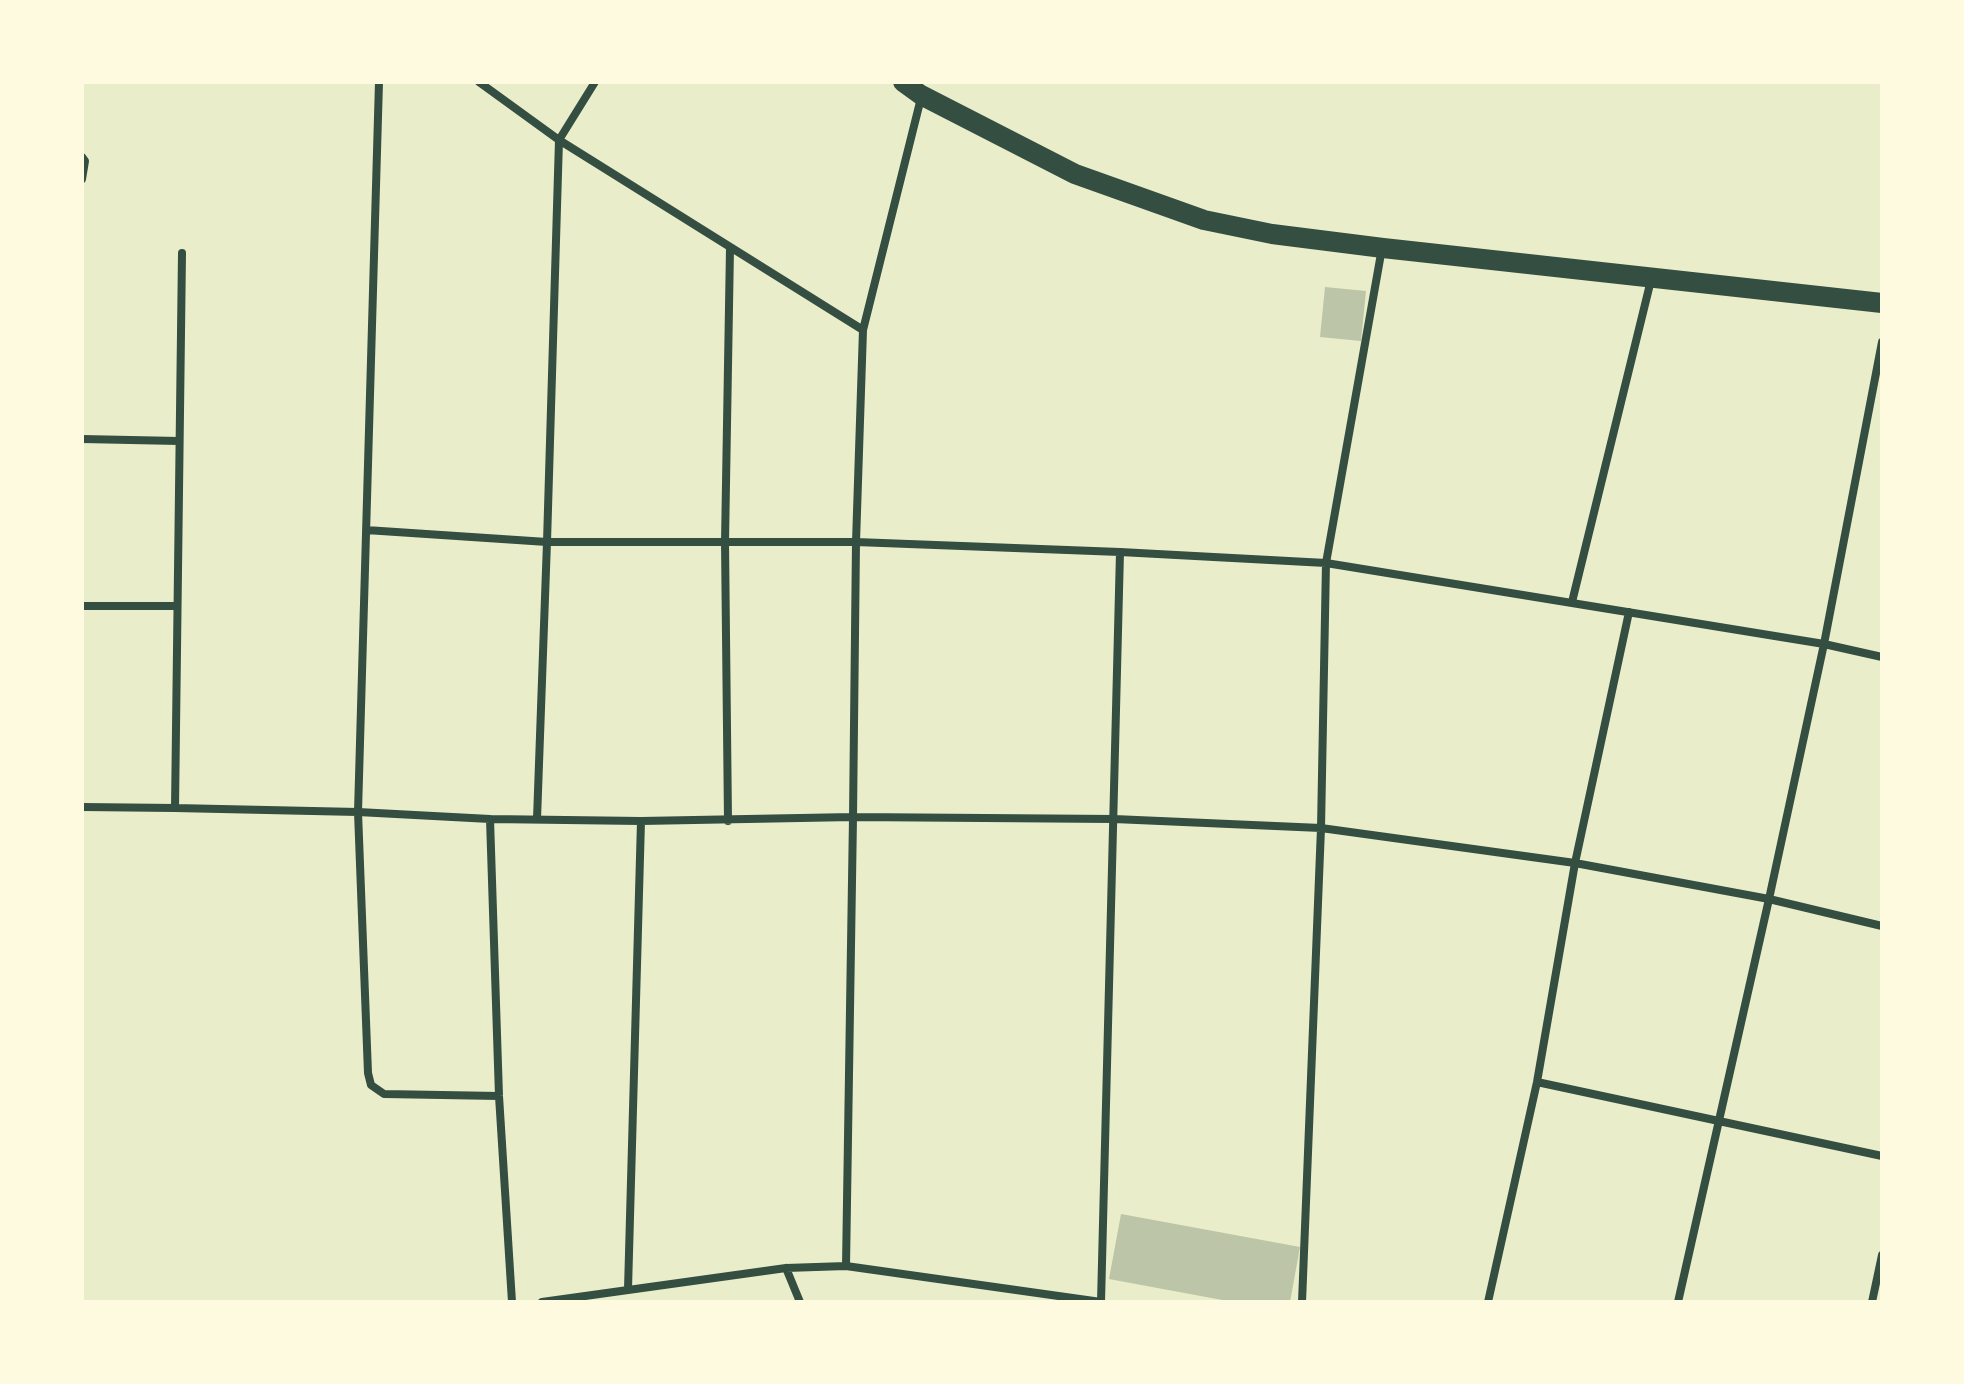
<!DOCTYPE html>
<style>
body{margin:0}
#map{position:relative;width:1964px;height:1384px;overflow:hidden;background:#e9edc9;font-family:"Alegreya Sans",sans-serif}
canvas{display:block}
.frame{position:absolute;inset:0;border:84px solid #fefae0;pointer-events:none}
</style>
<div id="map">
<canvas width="1964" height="1384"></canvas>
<div class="frame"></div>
</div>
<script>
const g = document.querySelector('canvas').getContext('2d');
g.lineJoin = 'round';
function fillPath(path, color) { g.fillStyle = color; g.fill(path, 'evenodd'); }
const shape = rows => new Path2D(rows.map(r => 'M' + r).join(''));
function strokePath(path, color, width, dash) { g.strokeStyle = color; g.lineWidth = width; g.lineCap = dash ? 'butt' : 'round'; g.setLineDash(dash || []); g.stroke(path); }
fillPath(shape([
 [1325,287,1366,291,1361,341,1320,337],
 [1121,1214,1300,1247,1290,1302,1233,1302,1109,1279]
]), '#bcc5a7');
strokePath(shape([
 [379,82,358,812,368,1073,371,1085,384,1094,499,1096],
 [479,82,559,140,595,82],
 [82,157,85,161,82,179],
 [1382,248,1326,563,1824,644,1882,657],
 [182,253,175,808,358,812,490,819],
 [863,330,921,98],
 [1882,342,1824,644,1769,899,1882,926],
 [82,439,179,441],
 [366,530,547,542,856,542,863,330,559,140,547,542,537,819],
 [1572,602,1651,280],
 [82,606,177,606],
 [1629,612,1575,863,1769,899,1678,1302],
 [82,807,175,808],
 [641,821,853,817,846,1266],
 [728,821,725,542,730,248],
 [1537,1082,1882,1156],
 [786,1268,800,1302],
 [512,1302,499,1096,490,819,641,821,628,1289],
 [542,1302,786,1268,846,1266,1101,1302],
 [1101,1302,1120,552],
 [1302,1302,1321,828,1326,563,1120,552,856,542,853,817,1114,819,1321,828,1575,863,1537,1082,1488,1302],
 [1872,1302,1882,1255]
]), '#344e41', 8);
strokePath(shape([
 [903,82,921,95,1075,174,1204,220,1272,234,1383,248,1882,303]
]), '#344e41', 20);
</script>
